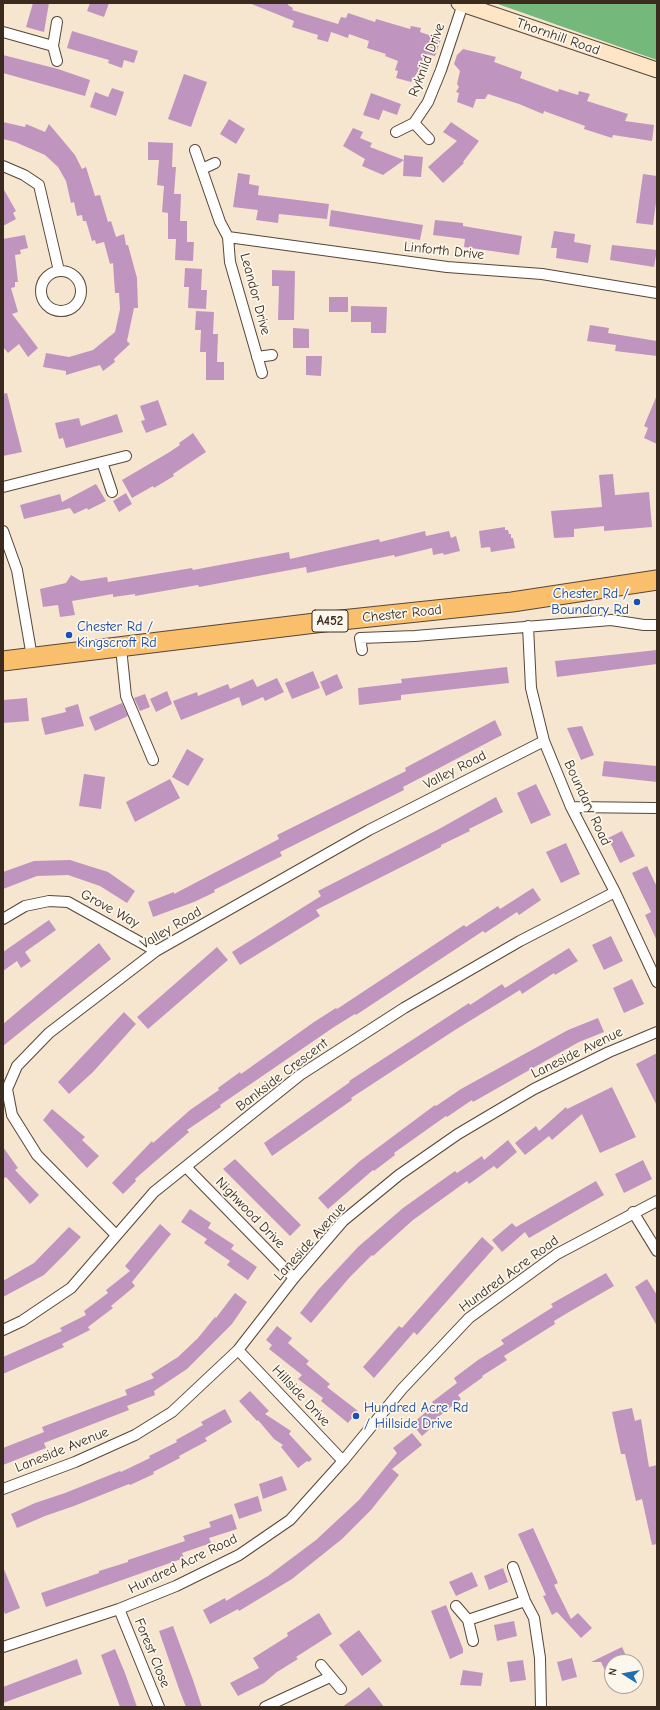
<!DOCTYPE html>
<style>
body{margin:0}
#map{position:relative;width:660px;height:1710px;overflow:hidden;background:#f6e6cf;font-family:"Comic Neue",sans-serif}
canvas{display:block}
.frame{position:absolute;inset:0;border:4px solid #3b2a1e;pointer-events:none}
.north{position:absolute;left:604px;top:1654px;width:40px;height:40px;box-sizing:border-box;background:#fbf7ec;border:1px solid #aea59a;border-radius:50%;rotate:281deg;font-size:11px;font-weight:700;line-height:16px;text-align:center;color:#3b2a1e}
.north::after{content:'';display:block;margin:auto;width:14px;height:18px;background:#1f6fb2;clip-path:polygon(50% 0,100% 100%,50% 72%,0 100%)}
</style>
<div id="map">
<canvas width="660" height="1710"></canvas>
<div class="frame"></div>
<div class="north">N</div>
</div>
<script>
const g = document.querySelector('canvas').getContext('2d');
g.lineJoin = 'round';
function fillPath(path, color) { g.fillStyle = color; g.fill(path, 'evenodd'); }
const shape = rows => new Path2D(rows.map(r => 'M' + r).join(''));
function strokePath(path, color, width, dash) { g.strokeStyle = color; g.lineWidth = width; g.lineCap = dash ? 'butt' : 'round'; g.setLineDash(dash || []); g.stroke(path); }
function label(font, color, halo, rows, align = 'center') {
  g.font = font + ' "Comic Neue",sans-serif'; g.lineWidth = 3.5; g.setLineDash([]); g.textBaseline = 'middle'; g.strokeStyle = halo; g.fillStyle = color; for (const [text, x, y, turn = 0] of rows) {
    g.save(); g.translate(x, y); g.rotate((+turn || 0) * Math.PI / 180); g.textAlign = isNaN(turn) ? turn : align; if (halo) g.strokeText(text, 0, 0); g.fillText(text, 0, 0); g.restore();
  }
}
fillPath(shape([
 [495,3,657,3,657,60]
]), '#74b87b');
fillPath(shape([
 [33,3,49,3,44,32,26,27],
 [90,3,109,3,104,17,87,11],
 [249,3,289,3,288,5,293,8,292,10,338,24,341,17,346,18,348,13,375,22,376,19,410,29,411,26,421,28,420,32,441,39,435,56,426,54,422,66,411,82,396,78,398,71,395,70,398,61,385,56,386,54,367,48,369,41,349,34,348,38,331,32,328,42,317,39,318,35,292,27,294,21],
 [72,31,138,51,134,63,124,60,122,68,108,63,109,60,67,48],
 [463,49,496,57,494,62,522,72,520,78,558,92,559,89,578,95,579,91,590,94,587,101,628,114,625,121,654,125,652,141,613,135,612,138,584,129,585,126,544,111,543,114,519,104,488,94,485,99,476,99,473,108,457,102,459,93,456,92,459,87,457,84,460,71,454,64,457,55],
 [3,55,58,69,90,80,85,96,3,73],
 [184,74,207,82,191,127,168,119],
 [112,88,124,92,116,116,90,107,95,92,108,97],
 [371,93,401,104,397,115,383,110,379,120,363,115],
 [229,119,245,129,236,144,220,134],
 [3,122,25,127,26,124,45,132,49,124,75,155,82,169,86,167,95,196,100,195,108,222,111,221,116,237,124,234,126,245,128,245,137,278,138,308,134,308,127,341,130,344,114,359,115,362,103,371,100,365,66,375,66,371,43,367,46,353,69,357,93,350,115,332,120,309,119,293,115,293,113,263,110,264,104,242,96,244,95,240,92,241,86,221,83,221,82,215,77,216,74,202,71,203,66,181,58,167,45,155,15,142,3,139],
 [451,122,479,141,463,162,464,163,443,183,428,167,457,141,443,132],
 [353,128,363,132,360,138,372,143,370,147,404,160,383,175,362,166,365,159,343,146],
 [148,142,173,143,172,167,176,167,174,194,181,194,180,221,187,221,187,242,194,242,193,261,175,260,176,239,168,239,168,213,162,212,164,186,157,185,159,160,148,160],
 [404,155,423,157,421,177,403,176],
 [238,173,250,175,249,184,259,186,258,195,329,204,327,219,279,214,278,223,256,220,258,210,233,207],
 [643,174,657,176,657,195,653,225,636,223],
 [3,188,16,211,13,213,16,219,3,226],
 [331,210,423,225,420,240,329,226],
 [435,220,463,223,463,226,522,236,519,255,464,247,465,239,433,235],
 [554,231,575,234,574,242,591,245,588,263,556,258,557,248,551,248],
 [25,235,28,248,20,250,21,254,15,255,18,282,15,282,15,287,11,288,18,312,12,314,38,348,28,357,19,344,8,353,3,347,3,239],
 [612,245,657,250,654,267,610,260],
 [185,268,202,269,201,290,207,290,206,309,188,308,189,287,184,287],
 [272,270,295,271,294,320,278,320,279,286,272,286],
 [329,297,348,297,348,312,329,312],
 [351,306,387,307,386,333,371,333,371,322,351,322],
 [196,311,214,312,213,334,218,334,217,362,224,362,224,380,206,380,206,352,200,352,201,330,195,330],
 [590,325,609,328,608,333,657,341,657,356,615,351,616,345,587,341],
 [293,328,309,329,309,348,293,348],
 [306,356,322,356,321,376,306,375],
 [7,393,22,452,3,456,3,394],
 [657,395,657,444,644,438,648,428,644,426],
 [158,400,167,425,146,433,141,421,145,420,140,406],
 [117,414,123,432,66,448,63,438,59,439,55,423,79,418,81,426],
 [193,433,206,452,173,474,174,476,154,488,153,486,132,498,122,480,168,453,180,445,179,443],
 [613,474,615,495,649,492,652,527,604,531,604,526,574,529,574,537,554,538,551,511,602,507,599,475],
 [96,484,106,501,88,510,87,508,74,514,70,508,24,519,20,505,60,494,62,502],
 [126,493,132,504,119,512,113,501],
 [505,527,505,530,508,530,509,534,511,534,511,538,513,538,515,548,491,552,490,547,481,548,479,531],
 [425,531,426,536,449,531,451,538,456,536,460,551,444,555,443,553,433,555,432,548,395,557,394,555,307,573,306,567,199,587,198,585,135,596,135,594,113,597,113,594,72,601,75,615,60,617,58,605,43,607,40,589,66,583,71,575,81,581,107,577,108,582,192,568,193,570,289,552,290,559,379,539,380,542],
 [657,650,657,664,557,677,555,661],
 [507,667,509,683,401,695,401,700,359,705,358,688,402,683,401,679],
 [313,671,320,688,292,699,285,683],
 [337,674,343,688,326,696,320,682],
 [277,678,284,692,265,701,263,697,242,706,239,697,181,720,173,701,197,692,198,696,228,684,230,689,253,679,257,687],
 [167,691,172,704,156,712,150,699],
 [145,694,150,707,140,711,134,698],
 [27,698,29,721,3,723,3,700],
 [122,703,128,716,95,731,89,717],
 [78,704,84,726,45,735,41,718,66,712,65,708],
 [495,720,502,735,403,787,404,790,280,852,282,856,214,890,215,892,194,902,153,917,148,902,174,892,174,894,279,839,277,835,406,771,405,768],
 [582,726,594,755,581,760,567,728],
 [187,749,204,759,188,786,172,777],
 [604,761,657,766,657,782,602,776],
 [84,774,105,777,101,809,79,806],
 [170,779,180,798,135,822,126,802],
 [536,784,551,815,531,824,517,793],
 [496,797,503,812,469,829,470,831,441,845,441,847,316,910,320,916,240,965,232,952,321,896,318,891,439,829],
 [622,831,635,856,620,863,608,838],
 [566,843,580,874,561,883,546,852],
 [70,860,108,872,135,891,127,903,100,886,68,875,37,876,3,889,3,872,34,861],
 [647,866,657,887,657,941,645,915,651,912,632,873],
 [533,888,541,900,519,915,517,912,485,933,483,931,356,1015,355,1014,334,1027,220,1105,221,1107,187,1130,189,1132,135,1179,136,1181,123,1194,112,1183,152,1141,153,1143,190,1110,219,1090,218,1088,240,1072,241,1074,314,1022,336,1008,337,1009,464,925,466,927,498,906,500,909],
 [49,920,56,930,25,952,31,961,21,968,17,961,3,971,3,952],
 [611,936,623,961,604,970,592,945],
 [99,943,111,959,3,1046,3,1024],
 [217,947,228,960,148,1029,137,1017],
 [569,948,578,961,555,975,554,973,522,994,520,990,455,1030,351,1098,352,1100,272,1156,264,1143,350,1082,349,1081,469,1003,470,1005,502,984,505,988],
 [632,979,644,1004,624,1013,613,988],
 [124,1012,136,1024,93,1072,69,1094,58,1082],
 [598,1018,604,1032,579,1042,473,1102,472,1100,447,1117,446,1116,394,1153,395,1155,374,1171,373,1170,328,1209,318,1198,360,1161,435,1105,436,1106,461,1089,568,1030],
 [657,1053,657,1106,636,1064],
 [612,1087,636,1137,600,1153,582,1114,552,1140,549,1136,525,1155,515,1143,536,1126,539,1131,566,1107,567,1109],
 [52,1109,85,1137,82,1140,99,1156,87,1168,43,1120],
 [508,1140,517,1152,497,1169,494,1166,469,1184,467,1181,413,1220,373,1256,372,1255,349,1278,311,1323,300,1313,318,1290,358,1247,403,1208,455,1171,457,1173,482,1156,484,1160],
 [3,1147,18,1168,15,1170,39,1195,30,1204,6,1177,3,1179],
 [235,1159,301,1225,290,1236,223,1169],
 [643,1160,652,1179,624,1193,615,1174],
 [596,1181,604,1195,581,1208,529,1238,525,1232,502,1252,492,1240,512,1223,516,1227],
 [190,1209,211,1223,208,1228,234,1245,231,1249,257,1267,248,1280,227,1265,230,1261,204,1243,207,1239,181,1222],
 [160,1224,171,1234,132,1282,135,1286,111,1306,113,1308,88,1327,90,1330,62,1344,64,1347,3,1374,3,1357,62,1331,60,1328,86,1315,84,1311,108,1293,106,1290,130,1271,125,1266],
 [69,1227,81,1237,65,1254,44,1275,3,1297,3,1281,34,1263],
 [482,1237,494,1248,417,1335,414,1332,374,1378,363,1367,399,1326,402,1328],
 [606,1273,614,1286,569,1312,554,1321,555,1324,504,1356,507,1360,482,1376,483,1377,458,1395,461,1399,438,1417,440,1420,422,1436,412,1424,434,1405,432,1402,457,1383,454,1378,478,1360,504,1344,501,1340,553,1307,551,1304],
 [647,1279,657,1295,657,1326,635,1287],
 [235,1293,247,1302,232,1324,187,1369,154,1391,155,1395,127,1406,129,1410,44,1443,46,1448,3,1465,3,1448,44,1432,42,1427,127,1395,125,1390,154,1378,151,1374,178,1357,198,1338,215,1317,216,1318],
 [277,1326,292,1338,288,1343,309,1361,306,1364,330,1384,327,1387,358,1411,348,1423,321,1401,323,1398,298,1379,302,1375,269,1349,272,1345,266,1340],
 [250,1391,269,1411,265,1414,291,1431,289,1434,312,1459,309,1462,307,1461,298,1468,281,1447,283,1445,274,1439,258,1420,257,1421,239,1401],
 [632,1408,635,1421,641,1419,649,1467,657,1465,657,1544,652,1545,642,1499,636,1501,625,1454,621,1454,612,1412],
 [225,1409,232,1422,205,1438,207,1441,179,1456,180,1458,153,1472,154,1474,130,1485,129,1484,74,1506,45,1516,17,1528,11,1514,35,1503,65,1493,120,1471,121,1472,150,1458,149,1456,177,1442,176,1440,203,1425,201,1422],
 [412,1433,422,1445,392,1469,399,1475,371,1510,342,1539,292,1579,239,1611,238,1609,210,1624,203,1610,225,1598,226,1601,268,1576,316,1540,359,1500,397,1453,393,1448],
 [282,1476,287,1490,263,1499,259,1484],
 [258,1496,262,1511,239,1519,234,1504],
 [232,1514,237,1529,209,1538,211,1543,182,1553,184,1558,46,1607,41,1593,99,1573,99,1571,128,1562,128,1560,185,1541,183,1536,211,1527,209,1522],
 [533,1528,558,1583,554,1585,571,1619,578,1613,592,1628,581,1638,557,1612,552,1615,543,1596,546,1595,518,1534],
 [3,1567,20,1608,5,1614,3,1608],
 [503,1568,508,1582,489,1590,484,1576],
 [472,1572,478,1586,456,1596,449,1582],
 [446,1605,463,1649,463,1653,450,1659,431,1611],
 [319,1613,332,1634,296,1657,298,1659,277,1672,264,1683,238,1696,230,1683,259,1668,253,1658,288,1636,287,1633],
 [514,1621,517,1636,497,1641,494,1625],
 [173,1626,193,1680,202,1707,186,1707,179,1689,159,1631],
 [359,1630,382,1661,362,1676,339,1645],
 [622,1647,629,1662,612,1662,612,1686,601,1662,591,1662],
 [115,1649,125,1673,137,1707,120,1707,101,1655],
 [572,1658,577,1677,562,1681,557,1662],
 [77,1659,82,1674,3,1703,3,1687],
 [523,1660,526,1680,510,1682,507,1662],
 [463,1670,483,1673,481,1686,460,1685],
 [369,1687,384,1707,342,1707,359,1695]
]), '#bf95c0');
const street = shape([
 [3,32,53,46,57,61],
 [53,46,57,22],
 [414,123,429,139],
 [396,132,414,123,428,102,441,70,463,4],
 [195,150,220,222,228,237,230,262,262,373],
 [3,166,24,175,39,185,59,271],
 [202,169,215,163],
 [228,237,447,267,542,274,657,293],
 '41 291a20 20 0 1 1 40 0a20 20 0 1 1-40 0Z',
 [257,357,272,355],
 [102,462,112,492],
 [3,487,126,456],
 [3,531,17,570,32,657],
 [528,626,531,688,544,741,571,807,615,892,657,982],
 [121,648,126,696,153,760],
 [362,650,360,638,415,636,611,620,644,625,657,625],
 [571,807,657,808],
 [3,919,25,906,49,901,68,902,156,951],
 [186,1167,294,1278],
 [633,1212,657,1251],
 [116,1235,37,1155,12,1115,7,1089,17,1066,49,1033,156,951,369,830,544,741],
 [3,1330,22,1321,71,1288,154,1192,300,1075,404,1008,520,941,615,892],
 [238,1350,343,1461],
 [3,1489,75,1462,135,1435,172,1412,238,1350,294,1278,343,1221,399,1175,458,1134,534,1089,609,1052,657,1032],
 [513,1567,525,1601,534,1618,540,1658,541,1707],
 [456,1606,468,1620,473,1641],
 [119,1609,159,1707],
 [468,1620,525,1601],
 [3,1647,119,1609,176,1586,239,1555,290,1520,343,1461,402,1389,469,1318,557,1254,657,1201],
 [321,1665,341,1689],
 [265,1707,330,1677]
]);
const secondary = shape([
 [459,3,657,70]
]);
const highway = shape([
 [3,661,332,621,512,602,657,580]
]);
strokePath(street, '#574639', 12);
strokePath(secondary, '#574639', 17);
strokePath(highway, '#574639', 21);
strokePath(street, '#fff', 10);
strokePath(secondary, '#fde5c5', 15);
strokePath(highway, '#f9bf6d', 19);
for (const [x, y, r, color] of [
 [637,602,4,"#1a4fb4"],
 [69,635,4,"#1a4fb4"],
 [356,1416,4,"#1a4fb4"]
]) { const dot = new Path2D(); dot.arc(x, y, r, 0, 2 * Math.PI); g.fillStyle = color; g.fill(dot); strokePath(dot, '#fbf7ec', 1.5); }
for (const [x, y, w] of [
 [330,621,36]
]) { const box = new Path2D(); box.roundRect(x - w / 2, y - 11, w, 22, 3); g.fillStyle = '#fbf7ec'; g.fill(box); strokePath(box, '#3b2a1e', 1); }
label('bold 13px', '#3b2a1e', null, [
 ["A452",330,621]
]);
label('14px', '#3b2a1e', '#fbf7ec', [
 ["Thornhill Road",558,37,19],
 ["Ryknild Drive",427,60,-69],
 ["Linforth Drive",444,251,6],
 ["Leandor Drive",255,294,75],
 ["Chester Road",402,614,-6],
 ["Valley Road",455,770,-27],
 ["Boundary Road",587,803,65],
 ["Grove Way",110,909,29],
 ["Valley Road",171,928,-31],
 ["Laneside Avenue",577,1053,-26],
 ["Bankside Crescent",282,1075,-37],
 ["Nighwood Drive",250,1213,46],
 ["Laneside Avenue",310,1242,-48],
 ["Hundred Acre Road",509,1274,-36],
 ["Hillside Drive",301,1396,47],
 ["Laneside Avenue",62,1450,-22],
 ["Hundred Acre Road",183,1564,-26],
 ["Forest Close",152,1653,68]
]);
label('14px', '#164399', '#fbf7ec', [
 ["Chester Rd /",629,594,"right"],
 ["Boundary Rd",629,610,"right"],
 ["Chester Rd /",77,627],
 ["Kingscroft Rd",77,643],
 ["Hundred Acre Rd",364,1408],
 ["/ Hillside Drive",364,1424]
], 'left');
</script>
